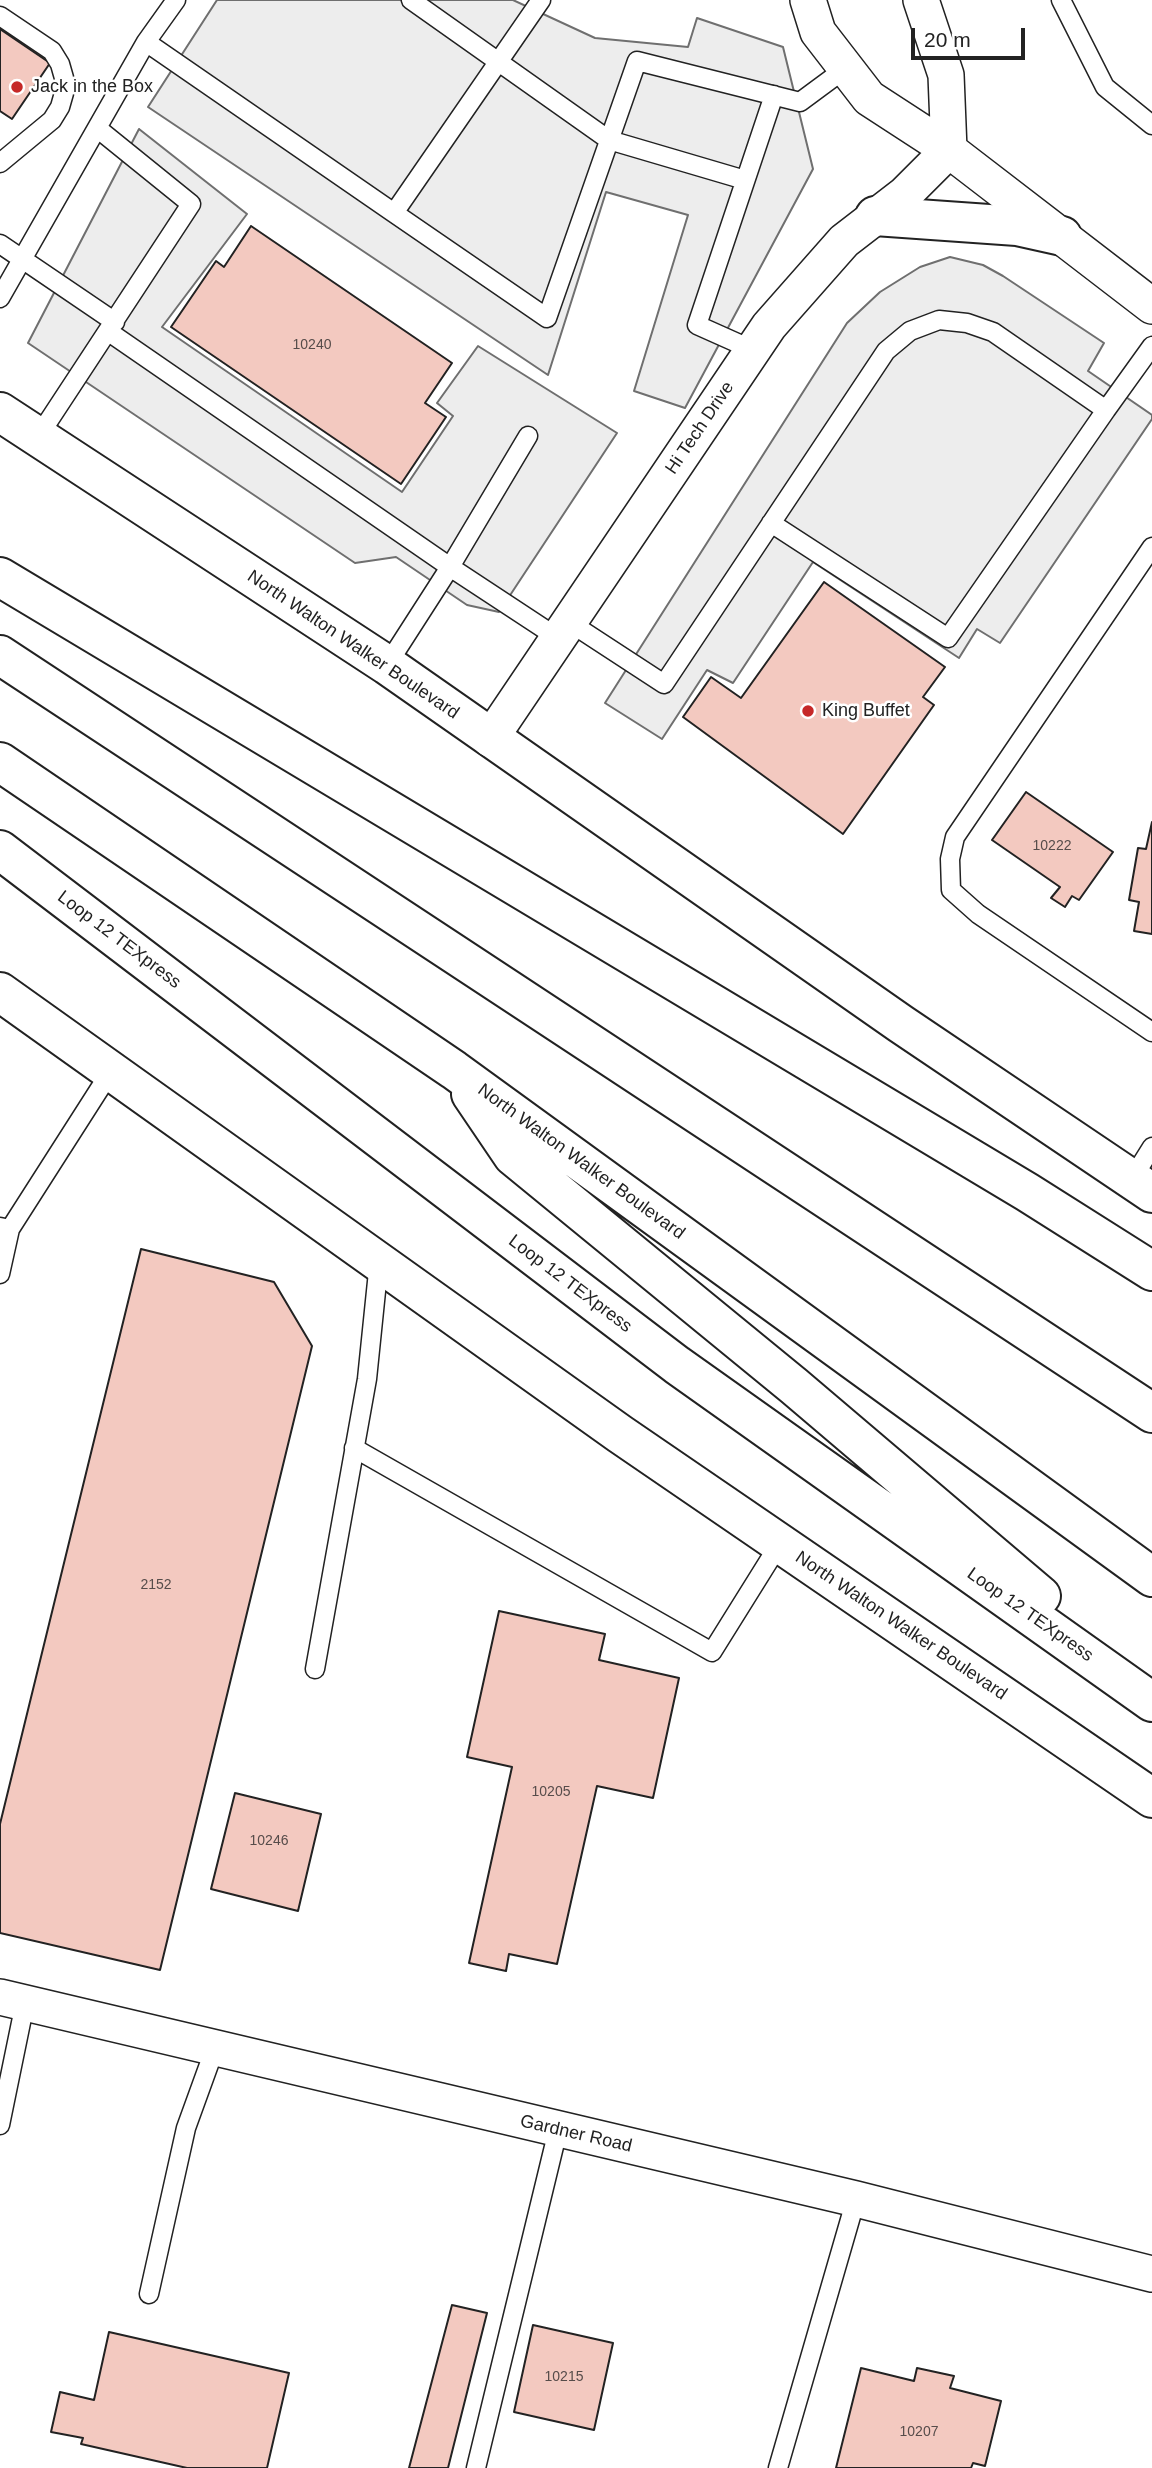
<!DOCTYPE html>
<style>
body{margin:0}
#map{position:relative;width:1152px;height:2468px;overflow:hidden;background:#fff;font-family:Helvetica,sans-serif}
canvas{display:block}
.scale{position:absolute;left:911px;top:28px;width:114px;height:32px;box-sizing:border-box;border:4px solid #222;border-top:0;padding-left:9px;font-size:21px;line-height:24px;white-space:nowrap;color:#222;-webkit-text-stroke:5px #fff;paint-order:stroke}
</style>
<div id="map">
<canvas width="1152" height="2468"></canvas>
<div class="scale">20 m</div>
</div>
<script>
const g = document.querySelector('canvas').getContext('2d');
g.lineJoin = 'round';
function fillPath(path, color) { g.fillStyle = color; g.fill(path, 'evenodd'); }
const shape = rows => new Path2D(rows.map(r => 'M' + r).join(''));
function strokePath(path, color, width, dash) { g.strokeStyle = color; g.lineWidth = width; g.lineCap = dash ? 'butt' : 'round'; g.setLineDash(dash || []); g.stroke(path); }
function label(font, color, halo, rows, align = 'center') {
  g.font = font + ' Helvetica,sans-serif'; g.lineWidth = 5; g.setLineDash([]); g.textBaseline = 'middle'; g.strokeStyle = halo; g.fillStyle = color; for (const [text, x, y, turn = 0] of rows) {
    g.save(); g.translate(x, y); g.rotate((+turn || 0) * Math.PI / 180); g.textAlign = isNaN(turn) ? turn : align; if (halo) g.strokeText(text, 0, 0); g.fillText(text, 0, 0); g.restore();
  }
}
const parking = shape([
 [217,0,513,0,595,38,688,47,697,18,783,47,813,169,685,408,634,391,688,215,606,192,548,375,148,107,217,0],
 [139,129,247,214,162,327,402,492,453,416,437,403,478,346,617,433,499,612,467,605,396,557,355,563,28,343,139,129],
 [950,257,983,265,1003,276,1104,343,1088,371,1152,415,1152,419,1000,643,977,629,959,658,813,562,733,683,707,670,662,739,605,703,847,323,880,292,920,267,950,257]
]);
fillPath(parking, '#ededed');
strokePath(parking, '#6f6f6f', 2);
const building = shape([
 [0,29,50,63,12,119,0,111,0,29],
 [251,226,452,363,425,403,446,417,401,484,171,327,216,261,224,267,251,226],
 [824,582,945,667,923,697,934,705,843,834,683,717,711,677,741,698,824,582],
 [1026,792,1113,852,1079,900,1072,896,1065,907,1051,898,1060,887,992,840,1026,792],
 [1152,822,1152,934,1134,931,1139,902,1129,900,1138,848,1146,849,1152,822],
 [141,1249,274,1282,312,1346,160,1970,0,1933,0,1824,141,1249],
 [499,1611,605,1634,599,1660,679,1678,653,1798,597,1786,557,1964,509,1954,506,1971,469,1963,512,1767,467,1757,499,1611],
 [235,1793,321,1814,298,1911,211,1889,235,1793],
 [452,2305,487,2313,448,2468,409,2468,452,2305],
 [533,2325,613,2343,594,2430,514,2412,533,2325],
 [109,2332,289,2373,267,2468,187,2468,81,2444,83,2438,51,2432,60,2392,94,2400,109,2332],
 [861,2368,914,2381,917,2368,954,2376,950,2388,1001,2401,985,2466,973,2463,971,2468,836,2468,861,2368]
]);
fillPath(building, '#f3c9c0');
strokePath(building, '#222', 2);
const lane = shape([
 [411,0,609,140,745,180],
 [1061,0,1105,87,1152,125],
 [0,16,52,51,60,64,64,78,64,93,60,107,52,120,0,163],
 [146,42,394,213,541,0],
 [394,213,547,318,637,61,800,102,846,68],
 [0,244,115,322],
 [0,298,146,42,176,0],
 [109,332,450,567,558,638],
 [753,350,697,325,774,95],
 [38,437,191,204,97,128],
 [771,523,948,638,1106,410],
 [1152,547,955,837,950,859,951,890,978,914,1152,1032],
 [569,622,664,684,886,351,910,331,939,320,967,323,993,332,1106,410,1152,346],
 [387,665,450,567,528,436],
 [1132,1179,1152,1147],
 [0,1227,10,1229,111,1071],
 [0,1274,10,1229],
 [354,1448,712,1652,780,1543],
 [315,1669,367,1379,379,1262],
 [0,2125,25,2003],
 [149,2294,186,2128,215,2048],
 [476,2468,558,2130],
 [778,2468,856,2199]
]);
const street = shape([
 [808,0,818,32,869,98,949,150,1152,306],
 [921,0,946,75,949,150],
 [490,739,769,326,844,241,905,194,949,150],
 [0,1997,856,2199,1152,2274]
]);
const secondary = shape([
 [875,216,1017,226,1062,236]
]);
const primary = shape([
 [0,412,387,665,901,1024,1152,1193],
 [0,992,620,1434,1152,1798]
]);
const highway = shape([
 [0,577,1027,1192,1152,1271],
 [0,655,1152,1413],
 [0,762,454,1070,1152,1577],
 [0,850,677,1365,1152,1702],
 [471,1094,513,1156,794,1386,1041,1596]
]);
strokePath(lane, '#222', 21);
strokePath(street, '#222', 38);
strokePath(secondary, '#222', 42);
strokePath(primary, '#222', 42);
strokePath(highway, '#222', 42);
strokePath(lane, '#fff', 18);
strokePath(street, '#fff', 35);
strokePath(secondary, '#fff', 38);
strokePath(primary, '#fff', 38);
strokePath(highway, '#fff', 38);
for (const [x, y, r, color] of [
 [17,87,7,"#c62828"],
 [808,711,7,"#c62828"]
]) { const dot = new Path2D(); dot.arc(x, y, r, 0, 2 * Math.PI); g.fillStyle = color; g.fill(dot); strokePath(dot, '#fff', 2.5); }
label('14px', '#564c4a', null, [
 ["10240",312,345],
 ["10222",1052,846],
 ["2152",156,1585],
 ["10205",551,1792],
 ["10246",269,1841],
 ["10215",564,2377],
 ["10207",919,2432]
]);
label('18px', '#222', '#fff', [
 ["Jack in the Box",31,87],
 ["King Buffet",822,711]
], 'left');
label('18px', '#222', '#fff', [
 ["Hi Tech Drive",700,428,-56],
 ["North Walton Walker Boulevard",353,645,34],
 ["Loop 12 TEXpress",119,940,37],
 ["North Walton Walker Boulevard",581,1162,36],
 ["Loop 12 TEXpress",570,1284,37],
 ["Loop 12 TEXpress",1030,1615,35],
 ["North Walton Walker Boulevard",901,1626,34],
 ["Gardner Road",576,2134,13]
]);
</script>
